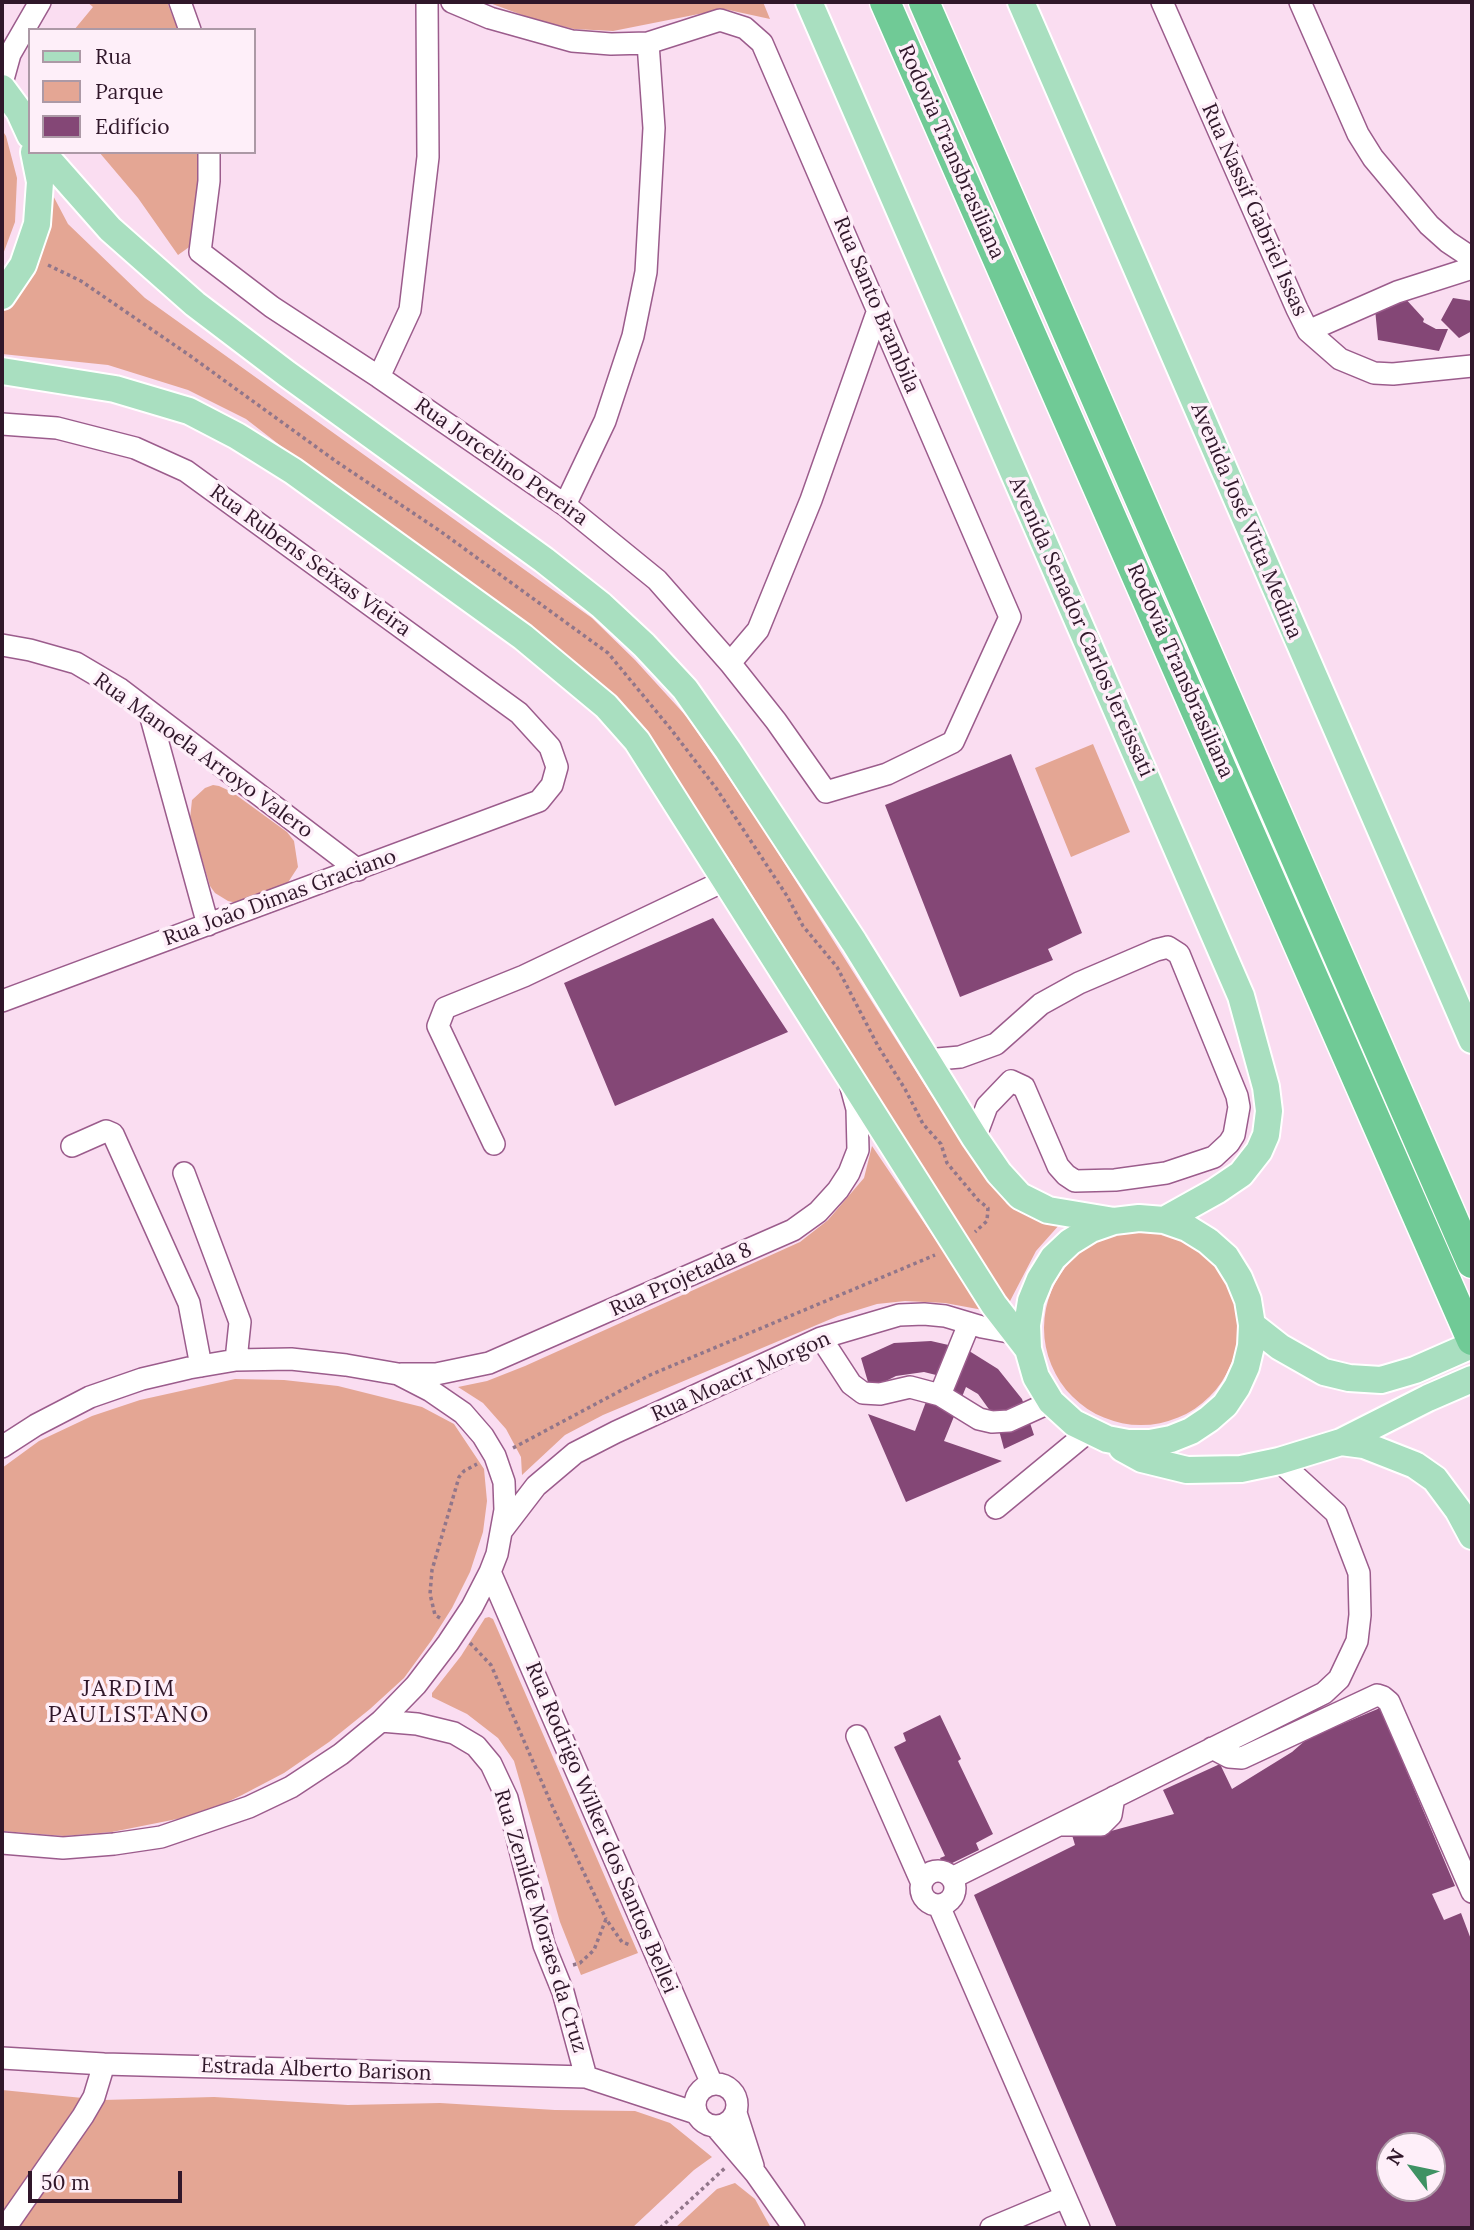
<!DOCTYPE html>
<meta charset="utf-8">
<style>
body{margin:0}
#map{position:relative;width:1474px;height:2230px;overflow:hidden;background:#faddf1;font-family:Lora,serif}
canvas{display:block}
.frame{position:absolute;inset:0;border:4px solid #30172a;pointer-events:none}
.legend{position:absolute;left:28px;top:28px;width:228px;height:126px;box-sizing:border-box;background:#feeff9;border:2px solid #ac99a6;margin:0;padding:9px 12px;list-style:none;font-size:21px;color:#30172a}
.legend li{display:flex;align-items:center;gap:14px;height:35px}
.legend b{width:35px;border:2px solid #ac99a6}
.north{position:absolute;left:1376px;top:2132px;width:70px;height:70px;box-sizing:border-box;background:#feeff9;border:2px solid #ac99a6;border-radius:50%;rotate:302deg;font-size:19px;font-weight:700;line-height:28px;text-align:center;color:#30172a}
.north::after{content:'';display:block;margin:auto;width:24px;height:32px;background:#3f9264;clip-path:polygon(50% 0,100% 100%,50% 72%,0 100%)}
.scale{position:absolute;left:28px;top:2171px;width:154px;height:32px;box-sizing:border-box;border:4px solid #30172a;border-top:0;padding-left:9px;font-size:21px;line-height:24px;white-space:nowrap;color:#30172a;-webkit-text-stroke:5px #feeff9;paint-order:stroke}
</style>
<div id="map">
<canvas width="1474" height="2230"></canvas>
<div class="frame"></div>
<ul class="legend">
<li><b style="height:9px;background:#a9dfc0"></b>Rua</li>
<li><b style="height:19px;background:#e4a694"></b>Parque</li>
<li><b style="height:19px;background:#844776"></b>Edifício</li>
</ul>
<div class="north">N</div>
<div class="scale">50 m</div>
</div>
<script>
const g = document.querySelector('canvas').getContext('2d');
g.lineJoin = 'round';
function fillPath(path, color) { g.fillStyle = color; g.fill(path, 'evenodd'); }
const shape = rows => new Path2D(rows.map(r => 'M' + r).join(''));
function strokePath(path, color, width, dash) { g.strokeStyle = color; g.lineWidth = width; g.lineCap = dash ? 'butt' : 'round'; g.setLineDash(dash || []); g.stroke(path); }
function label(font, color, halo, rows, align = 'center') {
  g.font = font + ' Lora,serif'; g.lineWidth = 7; g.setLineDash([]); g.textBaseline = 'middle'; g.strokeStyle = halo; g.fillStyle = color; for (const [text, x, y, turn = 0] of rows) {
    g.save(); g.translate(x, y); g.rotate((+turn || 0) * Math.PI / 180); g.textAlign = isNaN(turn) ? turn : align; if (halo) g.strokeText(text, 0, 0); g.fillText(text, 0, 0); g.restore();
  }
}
fillPath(shape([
 [87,2,167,2,178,30,74,30,93,7],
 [487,2,763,2,770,19,724,9,613,31,574,29,533,19],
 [2,130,6,136,17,178,15,222,2,257],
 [99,152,198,152,198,182,192,245,178,255,138,198],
 [48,186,68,224,145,298,592,618,635,660,687,717,761,826,929,1092,1007,1204,1031,1217,1060,1224,1036,1251,1009,1303,728,857,657,754,388,529,246,419,188,390,108,365,2,354,2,310],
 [1093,744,1130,832,1071,857,1035,768],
 [213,785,219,786,232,792,287,832,294,841,298,867,287,884,237,903,228,901,215,893,210,886,190,819,192,800,205,788],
 [872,1146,983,1310,945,1303,905,1301,877,1304,838,1316,603,1415,565,1435,522,1475,521,1457,506,1429,483,1403,458,1387,487,1381,525,1366,800,1242,828,1220,864,1178],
 '1044 1328a97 97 0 1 1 194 0a97 97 0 1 1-194 0Z',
 [235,1379,284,1380,338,1386,422,1407,454,1424,484,1469,487,1501,483,1532,470,1572,452,1608,431,1641,404,1678,370,1709,329,1742,284,1773,242,1795,202,1814,112,1832,64,1836,2,1831,2,1468,39,1441,92,1416,140,1400],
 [489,1617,493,1619,638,1953,581,1975,560,1922,514,1761,498,1738,467,1714,432,1697,432,1693,461,1656,485,1618],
 [2,2090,103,2100,214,2097,348,2105,440,2103,555,2110,635,2111,670,2123,712,2157,694,2170,632,2228,2,2228],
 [735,2183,755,2199,771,2228,675,2228,717,2189]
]), '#e4a694');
fillPath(shape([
 [1403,296,1424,319,1423,322,1436,329,1448,329,1439,351,1378,340,1375,309],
 [1453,298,1472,301,1472,331,1459,338,1441,320],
 [1011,754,1082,933,1048,949,1053,960,960,997,885,805],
 [713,918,788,1032,615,1106,564,983],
 [931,1341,966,1349,998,1369,1022,1399,1034,1435,1004,1449,996,1419,978,1394,966,1387,944,1441,1002,1461,906,1502,868,1414,915,1431,936,1375,924,1372,896,1376,870,1389,861,1358,894,1343],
 [1380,1708,1455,1886,1432,1894,1444,1920,1461,1913,1472,1942,1472,2228,1117,2228,974,1895,1075,1845,1072,1835,1111,1831,1174,1814,1163,1790,1220,1764,1232,1789,1292,1752,1322,1726,1330,1729],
 [1390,2146,1432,2146,1432,2188,1390,2188],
 [940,1715,961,1759,958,1761,993,1834,976,1843,979,1850,944,1867,940,1858,945,1856,894,1747,906,1741,903,1733]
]), '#844776');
const minor = shape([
 [180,2,190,30],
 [1162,2,1297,309,1308,331,1340,359,1374,373,1393,374,1472,366],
 [1300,2,1358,134,1373,158,1429,225,1448,242,1472,258],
 [2,83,10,54,40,2],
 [209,152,209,181,200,252,272,307,379,377,565,505,657,580,730,663,776,721,826,792,887,774,953,742,1010,617,762,43,745,28,720,20,648,43,611,44,572,41,490,18,452,2],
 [1308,331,1397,292,1472,268],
 [379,377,410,310,428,157,427,2],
 [2,424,57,428,135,448,186,471,519,713,550,747,557,767,552,785,539,801,2,1001],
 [565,505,605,421,633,336,646,272,654,128,648,43],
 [2,645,30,650,76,663,120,689,358,870],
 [730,663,758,630,811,500,878,310],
 [150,714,208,925],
 [926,1060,960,1057,996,1044,1041,1004,1079,983,1156,950,1168,947,1179,954,1237,1096,1239,1107,1234,1135,1229,1143,1214,1157,1166,1173,1115,1180,1075,1181,1066,1175,1058,1166,1024,1087,1011,1081,987,1106,975,1138],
 [494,1144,438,1026,445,1008,524,976,726,880],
 [72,1146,106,1131,113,1134,189,1303,201,1366],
 [184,1173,240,1322,236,1360],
 [821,1338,851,1384,863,1393,880,1394,910,1387,940,1395,979,1419,992,1422,1009,1421,1051,1402],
 [401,1374,436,1374,489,1363,793,1230,818,1212,838,1190,849,1173,858,1150,857,1109,851,1087],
 [940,1395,969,1324],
 [2,1447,36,1425,90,1397,142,1379,189,1368,236,1360,291,1359,346,1365,398,1374,431,1391,463,1413,483,1436,495,1456,504,1482,505,1510,497,1554,490,1572,472,1607,448,1643,416,1685,381,1721,341,1754,291,1787,249,1807,161,1837,114,1844,63,1848,2,1843],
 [996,1508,1088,1432],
 [503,1529,536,1486,575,1453,616,1432,821,1338,899,1315,924,1314,945,1316,982,1327,1014,1333],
 [490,1572,712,2084],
 [381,1721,417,1724,454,1733,476,1746,491,1764,507,1798,544,1945,563,1992,586,2077],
 [857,1736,921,1881],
 [1212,1748,1229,1757,1242,1758,1377,1695,1383,1697,1389,1702,1472,1892],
 [1062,1825,1101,1825,1111,1815,1114,1797],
 '921 1888a17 17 0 1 1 34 0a17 17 0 1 1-34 0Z',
 [952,1878,1324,1693,1339,1679,1357,1641,1360,1615,1359,1573,1336,1513,1279,1461],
 [939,1906,1079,2228],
 [2,2058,104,2064,586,2077,696,2113],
 '695 2105a21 21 0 1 1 42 0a21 21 0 1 1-42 0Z',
 [736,2113,753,2166],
 [715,2126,756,2174,794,2228],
 [5,2228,83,2116,94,2097,104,2064],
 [991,2228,1065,2197]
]);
const major = shape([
 [809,2,1241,996,1266,1087,1269,1111,1266,1135,1259,1151,1241,1174,1216,1191,1164,1220],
 [1021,2,1472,1040],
 [2,88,19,111,30,135],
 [42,152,110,229,195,304,287,374,544,560,601,605,644,645,685,689,728,750,854,942,975,1138,999,1173,1020,1196,1048,1210,1114,1221],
 [2,296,23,265,37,224,40,182,34,152],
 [2,371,115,389,189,411,237,436,293,471,523,637,606,706,637,741,994,1305,1028,1349],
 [1252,1325,1251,1346,1246,1367,1237,1387,1225,1405,1209,1419,1191,1431,1171,1439,1150,1443,1128,1443,1107,1439,1074,1423,1051,1402,1036,1377,1028,1349,1027,1325,1031,1301,1040,1279,1053,1258,1070,1242,1091,1229,1114,1221,1139,1218,1164,1220,1187,1228,1208,1241,1226,1257,1239,1278,1248,1300,1252,1325,1280,1347,1324,1372,1349,1378,1381,1380,1415,1370,1472,1345],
 [1341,1442,1364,1445,1387,1454,1415,1465,1435,1479,1458,1510,1472,1536],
 [1122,1448,1142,1459,1187,1470,1241,1469,1279,1461,1341,1442,1428,1398,1472,1379]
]);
const highway = shape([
 [885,2,1472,1340],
 [924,2,1472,1263]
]);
strokePath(minor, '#9b5c8c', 24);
strokePath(major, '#fff', 30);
strokePath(highway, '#fff', 33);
strokePath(shape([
 [48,265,81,281,189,355,337,462,440,531,608,653,670,728,716,788,787,896,803,926,837,967,878,1046,905,1089,923,1124,941,1144,947,1163,978,1200,988,1208,987,1221,975,1232],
 [513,1448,650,1375,935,1255],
 [440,1618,435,1615,430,1594,432,1570,459,1477,464,1471,477,1464],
 [470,1643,491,1665,554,1810,606,1919],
 [573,1965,580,1963,594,1950,606,1919,622,1942,630,1945],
 [660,2228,725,2168]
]), '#91768a', 3.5, [3.5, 3.5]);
strokePath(minor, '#fff', 21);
strokePath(major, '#a9dfc0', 26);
strokePath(highway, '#70ca96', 30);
label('21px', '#30172a', '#feeff9', [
 ["Rodovia Transbrasiliana",951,152,66],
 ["Rua Nassif Gabriel Issas",1254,210,66],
 ["Rua Santo Brambila",876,305,67],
 ["Rua Jorcelino Pereira",501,462,35],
 ["Avenida José Vitta Medina",1246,521,67],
 ["Rua Rubens Seixas Vieira",310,561,36],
 ["Avenida Senador Carlos Jereissati",1081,627,66],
 ["Rodovia Transbrasiliana",1180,671,66],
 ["Rua Manoela Arroyo Valero",203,756,36],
 ["Rua João Dimas Graciano",280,898,-20],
 ["Rua Projetada 8",681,1280,-24],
 ["Rua Moacir Morgon",741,1377,-24],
 ["Rua Rodrigo Wilker dos Santos Bellei",601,1828,67],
 ["Rua Zenilde Moraes da Cruz",540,1921,73],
 ["Estrada Alberto Barison",316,2070,2]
]);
g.letterSpacing = '2px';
label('23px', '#30172a', '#feeff9', [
 ["JARDIM",129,1689],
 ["PAULISTANO",129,1715]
]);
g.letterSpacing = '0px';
</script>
